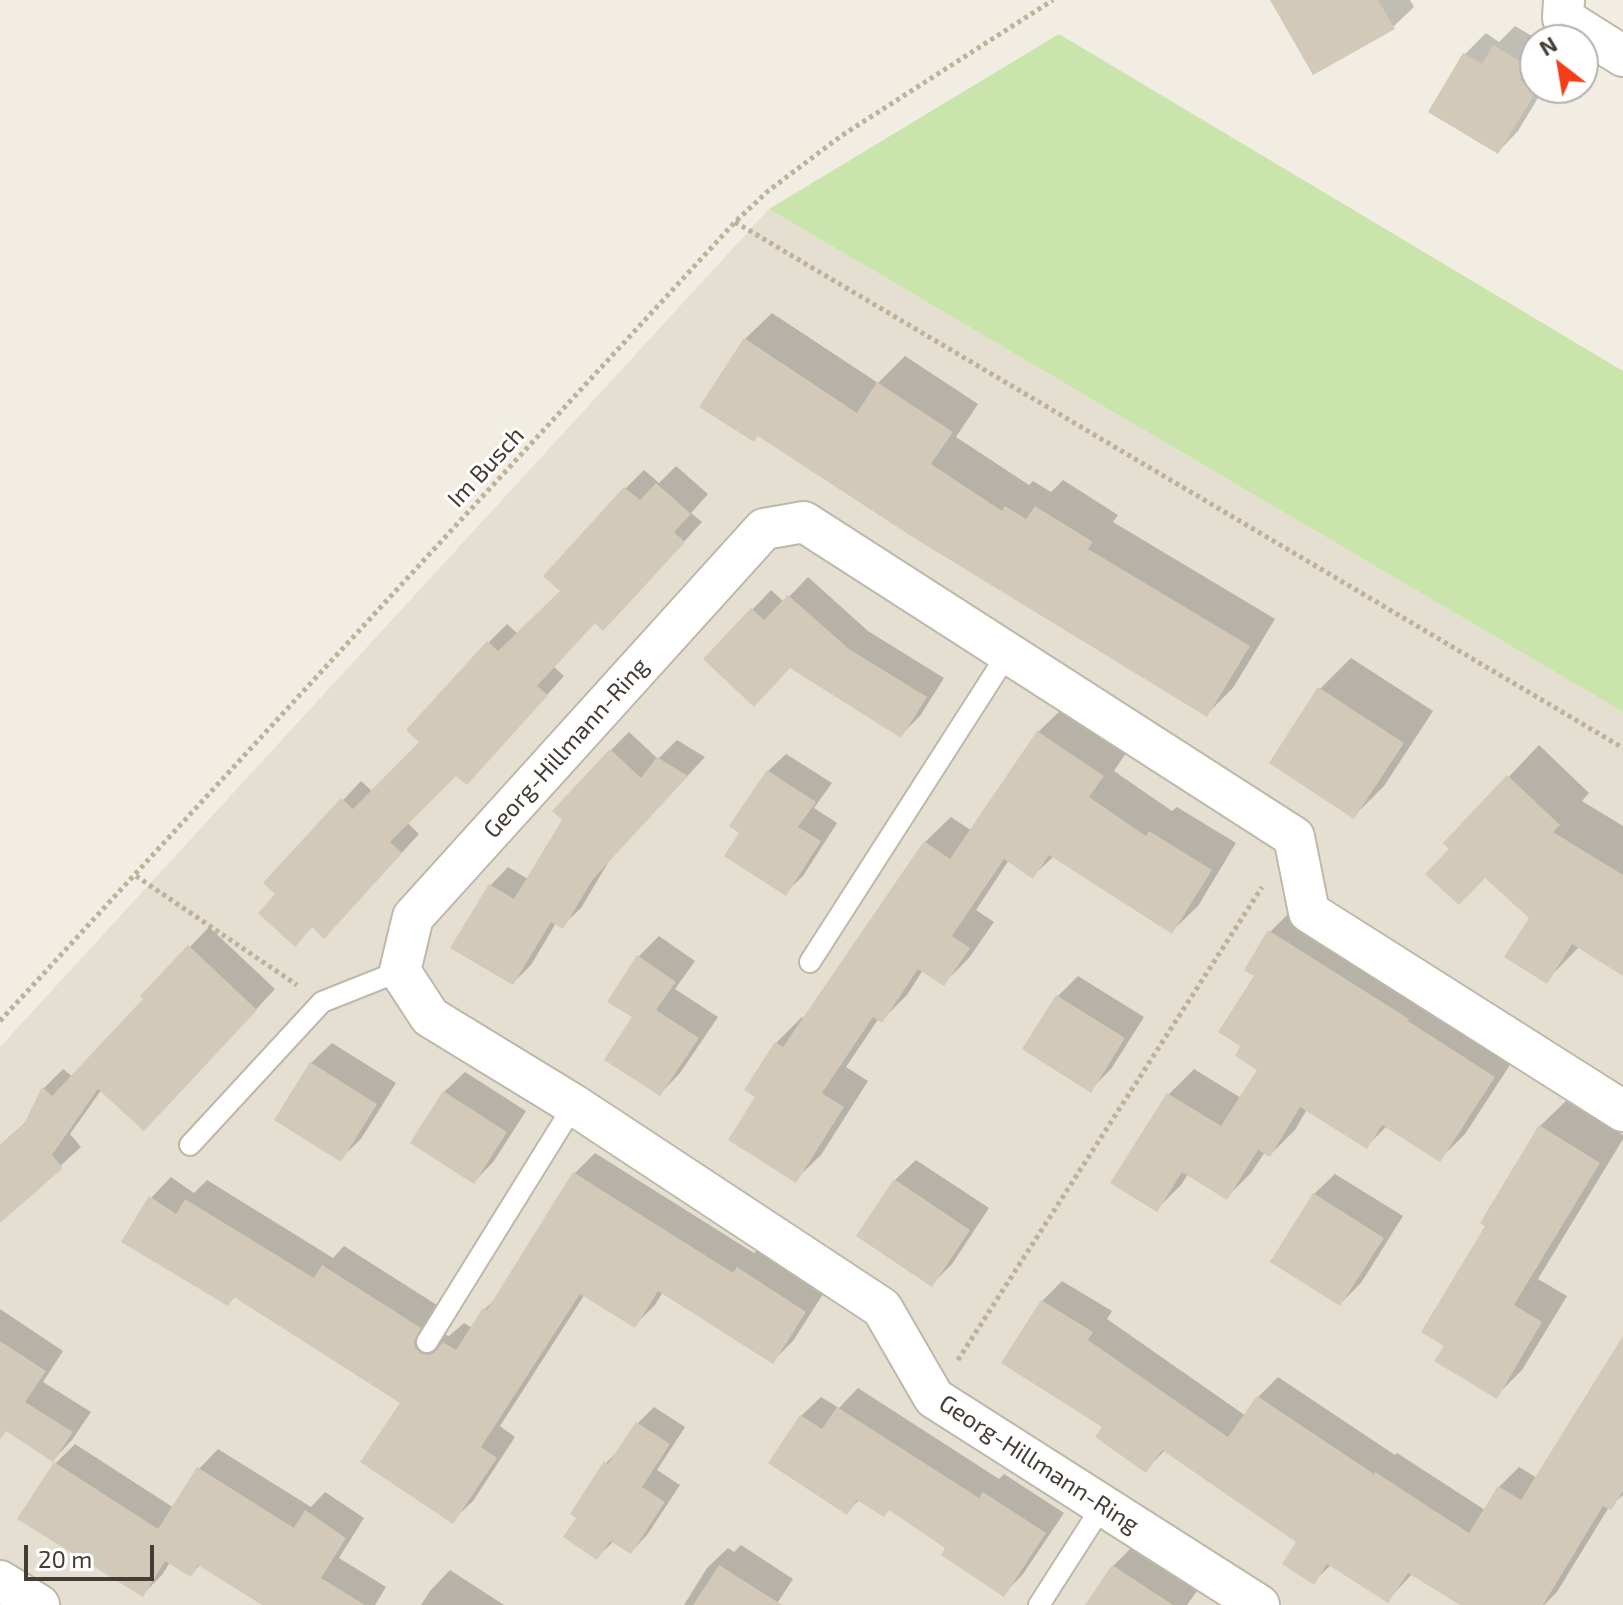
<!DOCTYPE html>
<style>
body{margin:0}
#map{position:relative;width:1623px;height:1605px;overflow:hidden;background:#f1ede3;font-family:"Exo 2",sans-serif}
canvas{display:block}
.north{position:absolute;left:1519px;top:24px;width:80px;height:80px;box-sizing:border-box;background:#fff;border:2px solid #b4b1ae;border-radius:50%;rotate:329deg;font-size:22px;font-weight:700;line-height:32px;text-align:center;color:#433d34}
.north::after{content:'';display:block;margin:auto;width:28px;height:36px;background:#f43e17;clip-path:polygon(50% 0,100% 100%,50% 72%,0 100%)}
.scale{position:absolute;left:24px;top:1545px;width:130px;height:36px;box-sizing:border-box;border:4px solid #433d34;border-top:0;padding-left:10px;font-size:24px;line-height:28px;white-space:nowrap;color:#433d34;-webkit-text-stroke:6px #fff;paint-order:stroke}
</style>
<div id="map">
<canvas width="1623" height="1605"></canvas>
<div class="north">N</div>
<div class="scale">20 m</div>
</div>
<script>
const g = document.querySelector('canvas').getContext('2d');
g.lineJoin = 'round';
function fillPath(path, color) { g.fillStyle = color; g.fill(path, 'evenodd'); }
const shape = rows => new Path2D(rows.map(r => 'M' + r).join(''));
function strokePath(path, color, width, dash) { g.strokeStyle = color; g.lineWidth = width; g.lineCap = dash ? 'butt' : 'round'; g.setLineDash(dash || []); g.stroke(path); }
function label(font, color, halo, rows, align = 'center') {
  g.font = font + ' "Exo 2",sans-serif'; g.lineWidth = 6; g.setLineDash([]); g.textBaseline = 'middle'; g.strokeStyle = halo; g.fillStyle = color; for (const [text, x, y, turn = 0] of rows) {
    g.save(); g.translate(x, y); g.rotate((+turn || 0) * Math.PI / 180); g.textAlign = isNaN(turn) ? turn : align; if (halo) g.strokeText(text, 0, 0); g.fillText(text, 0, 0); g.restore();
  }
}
fillPath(shape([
 [769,209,1623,712,1623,1605,0,1605,0,1047]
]), '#e5dfd1');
fillPath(shape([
 [1059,34,1623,371,1623,712,769,209]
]), '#cae5ac');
fillPath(shape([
 [1281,0,1410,0,1414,7,1393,27],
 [1515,26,1539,40,1535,40,1535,88,1544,88,1518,131,1498,152,1430,111,1465,54,1486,33,1499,42],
 [772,313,878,383,905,356,978,404,956,437,1029,485,1033,481,1051,492,1063,480,1118,515,1113,522,1275,619,1233,688,1207,714,745,339],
 [676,466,708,494,691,513,702,522,622,610,596,621,554,667,564,676,485,764,456,773,407,822,419,834,342,918,278,894,266,883,361,781,373,792,422,742,409,730,489,642,507,624,518,634,562,591,546,576,626,488,644,470,659,483],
 [808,577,868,631,944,678,920,716,901,735,790,666,706,659,771,590,784,602],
 [1351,658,1433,711,1384,786,1354,816,1320,689],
 [1064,707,1128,750,1114,771,1172,811,1177,807,1236,843,1198,906,1172,931,1054,856,1033,876,1009,860,976,910,994,922,969,958,943,984,923,970,907,995,882,1020,879,1018,846,1067,868,1081,821,1155,795,1180,758,1097,776,1043,802,1017,804,1019,925,842,951,817,972,831,1038,732],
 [629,732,658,759,677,740,705,757,611,858,581,908,562,926,556,923,531,965,513,983,490,886,508,867,528,879,611,750],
 [1539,745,1589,793,1582,801,1623,826,1623,956,1579,947,1546,981,1531,918,1446,843],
 [786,754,832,783,814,808,837,823,803,876,785,893,742,833,768,771],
 [1295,907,1519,1051,1465,1134,1440,1159,1387,1126,1367,1146,1307,1109,1295,1130,1270,1155,1265,1152,1251,1173,1226,1198,1188,1174,1181,1185,1156,1210,1113,1182,1169,1094,1194,1069,1241,1098,1259,1069,1243,1046,1256,976,1270,932],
 [209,927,275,989,164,1109,102,1089,70,1134,81,1147,0,1221,0,1145,28,1120,44,1088,63,1069,73,1077,146,999,143,996],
 [659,936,695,961,675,989,718,1017,680,1073,660,1094,635,1016,638,957],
 [1078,976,1144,1017,1111,1069,1090,1090,1057,997],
 [332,1043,396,1083,361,1139,340,1159,311,1063],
 [465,1072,526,1111,494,1161,474,1182,444,1092],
 [1566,1101,1623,1135,1623,1139,1538,1279,1567,1296,1522,1370,1496,1396,1447,1345,1487,1225,1540,1126],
 [595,1153,754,1253,759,1249,825,1291,793,1341,773,1361,663,1292,655,1305,634,1326,585,1294,500,1426,515,1437,473,1501,452,1521,403,1402,236,1296,228,1304,151,1198,171,1177,194,1193,207,1180,333,1258,344,1246,440,1307,440,1333,449,1336,464,1323,472,1328,485,1309,498,1296,574,1174],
 [916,1160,989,1208,952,1264,932,1284,895,1180],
 [1335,1174,1403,1216,1361,1283,1340,1304,1314,1194],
 [1062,1281,1112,1311,1107,1319,1246,1416,1258,1397,1278,1377,1395,1455,1397,1453,1485,1510,1499,1487,1519,1467,1537,1478,1623,1350,1623,1495,1609,1507,1557,1592,1544,1605,1464,1605,1412,1574,1388,1600,1332,1564,1313,1582,1299,1541,1165,1450,1146,1470,1105,1427,1042,1301],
 [0,1309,63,1351,43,1382,91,1412,72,1440,53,1460,0,1424],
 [858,1388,999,1479,1004,1474,1064,1513,1023,1574,1004,1594,948,1547,890,1509,884,1515,860,1499,847,1512,801,1416,821,1397,839,1408],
 [654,1407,685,1427,657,1470,680,1485,647,1535,631,1552,614,1541,597,1557,578,1517,606,1463,622,1447,638,1423],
 [75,1444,174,1508,199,1469,218,1449,311,1507,325,1492,364,1518,339,1558,386,1587,375,1605,266,1605,201,1564,190,1575,170,1562,162,1575,143,1594,55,1464],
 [741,1545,793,1579,776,1605,684,1605,707,1568,728,1548,734,1552],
 [1134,1545,1199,1588,1187,1605,1087,1605,1113,1566],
 [450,1570,504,1605,421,1605,430,1591]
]), '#0003');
fillPath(shape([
 [1270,0,1378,0,1395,29,1313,75],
 [1493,45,1529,67,1520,80,1537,90,1498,154,1428,112,1463,53,1482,64],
 [744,338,857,413,877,382,953,432,931,464,1002,511,1005,506,1026,519,1035,506,1093,542,1088,549,1250,646,1207,717,911,536,758,436,754,442,699,407],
 [656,483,691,514,674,532,685,542,603,631,595,623,537,686,548,695,467,785,456,776,390,842,402,853,324,939,312,927,295,947,258,913,275,894,263,883,341,798,353,809,419,742,406,730,487,641,498,651,560,591,543,576,624,487,640,500],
 [788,595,849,649,927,697,901,738,790,668,754,707,703,659,751,608,764,620],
 [1318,687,1404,743,1354,819,1269,763],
 [1037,731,1104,776,1089,797,1146,836,1149,831,1212,870,1172,934,1049,855,1033,879,1004,859,952,936,970,948,944,986,918,969,882,1023,873,1017,822,1093,844,1107,796,1183,728,1140,755,1097,744,1090,775,1042,783,1047,924,841,950,859],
 [610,749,641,778,657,757,688,776,593,879,563,929,551,922,513,985,450,948,489,884,514,899,562,820,552,811],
 [767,770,816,802,798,827,821,841,786,896,724,856,739,833,729,826],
 [1507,775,1560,825,1553,832,1623,875,1623,976,1572,944,1547,984,1504,957,1529,918,1485,878,1459,905,1425,874,1449,849,1443,843],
 [1268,930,1409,1019,1408,1021,1495,1077,1440,1162,1382,1125,1367,1149,1300,1107,1270,1157,1258,1150,1227,1200,1182,1172,1157,1212,1110,1183,1167,1093,1221,1126,1257,1070,1235,1056,1240,1046,1218,1032,1254,976,1244,970],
 [188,945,257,1010,144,1131,98,1089,52,1155,63,1168,0,1223,0,1145,24,1124,42,1087,52,1096,143,999,140,996],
 [637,955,676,982,656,1010,699,1038,660,1096,604,1060,632,1017,607,1002],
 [1056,995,1125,1038,1091,1093,1022,1049],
 [310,1062,377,1104,341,1162,274,1120],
 [443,1091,507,1132,474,1184,410,1143],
 [1539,1125,1600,1163,1514,1305,1542,1322,1497,1399,1434,1361,1444,1346,1421,1332,1485,1226,1480,1223],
 [573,1172,733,1273,737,1267,806,1312,773,1364,658,1291,635,1328,580,1294,481,1447,497,1458,453,1524,360,1462,400,1403,234,1297,228,1306,121,1242,149,1196,176,1214,185,1199,314,1278,322,1265,421,1328,414,1341,415,1347,420,1353,427,1355,434,1353,443,1342,456,1350,483,1308,487,1310],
 [894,1179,970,1230,932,1287,856,1236],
 [1313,1193,1384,1238,1340,1306,1270,1262],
 [1041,1300,1093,1332,1088,1340,1228,1437,1257,1396,1374,1474,1375,1472,1469,1533,1498,1486,1521,1500,1623,1336,1623,1491,1611,1510,1603,1506,1543,1605,1460,1605,1408,1573,1388,1603,1327,1564,1314,1585,1282,1564,1296,1542,1162,1450,1146,1473,1095,1437,1102,1427,1001,1363],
 [0,1341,46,1371,25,1402,73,1432,53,1462,6,1431,0,1440],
 [837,1407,979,1498,983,1492,1046,1533,1004,1597,941,1555,945,1548,889,1510,884,1517,857,1500,847,1515,768,1463,800,1415,822,1429],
 [636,1422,670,1444,642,1487,665,1502,631,1554,610,1541,597,1560,563,1537,576,1518,570,1514,604,1461,608,1464],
 [54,1462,158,1529,197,1467,294,1528,305,1510,346,1538,321,1578,365,1605,262,1605,198,1565,191,1577,165,1561,143,1597,17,1519],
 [719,1565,782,1605,693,1605],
 [1112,1565,1173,1605,1085,1605]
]), '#d2c9b9');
const lane = shape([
 [810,962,1008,653],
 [190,1145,322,1002,400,971],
 [427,1342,574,1105],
 [1039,1605,1103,1505]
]);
const street = shape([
 [1564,0,1563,18,1623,56],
 [0,1581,39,1605],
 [1259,1605,934,1398,882,1308,574,1105,430,1017,400,971,413,917,764,529,804,522,1294,837,1309,912,1623,1111]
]);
strokePath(lane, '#bfb8a9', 24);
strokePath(street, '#bfb8a9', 44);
strokePath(shape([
 [735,222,1623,748],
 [136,876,297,985],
 [0,1021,735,222,768,191,841,136,1053,0],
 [958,1360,1262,887]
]), '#bdb198', 5, [4, 4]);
strokePath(lane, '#fff', 20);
strokePath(street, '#fff', 40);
label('24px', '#433d34', '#fff', [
 ["Im Busch",486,467,-47],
 ["Georg-Hillmann-Ring",566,748,-48],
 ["Georg-Hillmann-Ring",1039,1464,33]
]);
</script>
